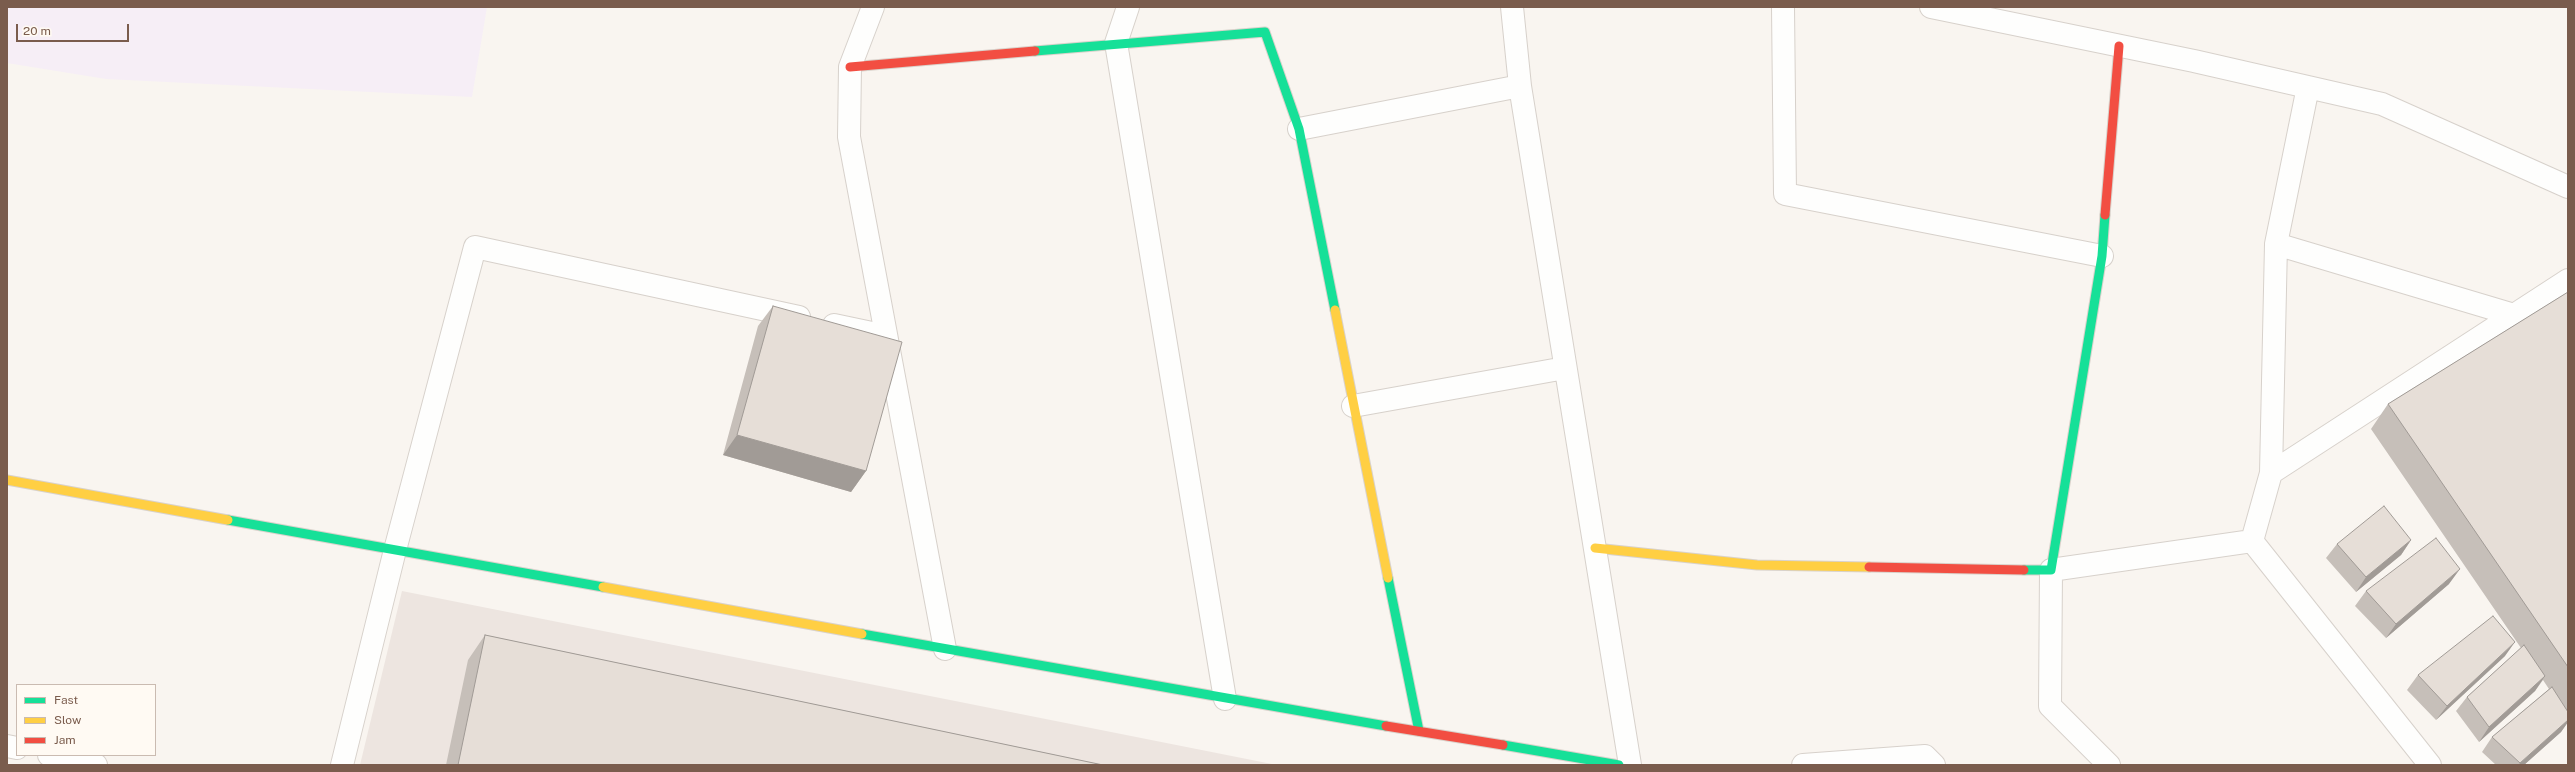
<!DOCTYPE html>
<style>
body{margin:0}
#map{position:relative;width:2575px;height:772px;overflow:hidden;background:#f9f5f0;font-family:"Public Sans",sans-serif}
canvas{display:block}
.frame{position:absolute;inset:0;border:8px solid #7a5c4d;pointer-events:none}
.legend{position:absolute;left:16px;top:684px;width:140px;height:72px;box-sizing:border-box;background:#fffaf3;border:1px solid #cabbb1;margin:0;padding:5px 7px;list-style:none;font-size:12px;color:#7a5c4d}
.legend li{display:flex;align-items:center;gap:8px;height:20px}
.legend b{width:20px;border:1px solid #cabbb1}
.scale{position:absolute;left:16px;top:24px;width:113px;height:18px;box-sizing:border-box;border:2px solid #7a5c4d;border-top:0;padding-left:5px;font-size:12px;line-height:14px;white-space:nowrap;color:#7a5c4d;-webkit-text-stroke:3px #fffaf3;paint-order:stroke}
</style>
<div id="map">
<canvas width="2575" height="772"></canvas>
<div class="frame"></div>
<ul class="legend">
<li><b style="height:5px;background:#16e098"></b>Fast</li>
<li><b style="height:5px;background:#ffcf43"></b>Slow</li>
<li><b style="height:5px;background:#f24e42"></b>Jam</li>
</ul>
<div class="scale">20 m</div>
</div>
<script>
const g = document.querySelector('canvas').getContext('2d');
g.lineJoin = 'round';
function fillPath(path, color) { g.fillStyle = color; g.fill(path, 'evenodd'); }
const shape = rows => new Path2D(rows.map(r => 'M' + r).join(''));
function strokePath(path, color, width, dash) { g.strokeStyle = color; g.lineWidth = width; g.lineCap = dash ? 'butt' : 'round'; g.setLineDash(dash || []); g.stroke(path); }
fillPath(shape([
 [402,591,1277,765,360,765]
]), '#ede5e0');
fillPath(shape([
 [7,7,487,7,472,97,106,79,7,63]
]), '#f6eef6');
const street = shape([
 [873,7,850,67,849,137,945,649],
 [1128,7,1116,43,1225,699],
 [1512,7,1520,86,1630,765],
 [1783,7,1785,194,2102,256],
 [1931,7,2194,61,2382,104,2568,187],
 [1299,129,1520,86],
 [2276,244,2514,315],
 [834,325,886,336],
 [1353,406,1565,368],
 [2271,473,2276,244,2308,87],
 [2252,541,2430,765],
 [7,746,17,748],
 [49,755,96,765],
 [342,765,395,550,475,247,799,317],
 [1803,765,1925,756,1934,765],
 [2109,765,2050,706,2051,570,2252,541,2271,473,2568,280]
]);
const fast = shape([
 [1035,51,1265,32,1299,129,1335,310],
 [228,520,603,587],
 [2024,570,2051,570,2102,256,2105,215],
 [1388,578,1419,731],
 [862,634,1386,726],
 [1503,745,1619,765]
]);
const slow = shape([
 [1335,310,1388,578],
 [7,480,228,520],
 [1595,548,1757,565,1869,567],
 [603,587,862,634]
]);
const jam = shape([
 [850,67,1035,51],
 [2105,215,2119,46],
 [1869,567,2024,570],
 [1386,726,1503,745]
]);
strokePath(street, '#d7d1cb', 24);
strokePath(fast, '#d9d2cb', 11);
strokePath(slow, '#d9d2cb', 11);
strokePath(jam, '#d9d2cb', 11);
strokePath(street, '#fefefd', 22);
strokePath(fast, '#16e098', 9);
strokePath(slow, '#ffcf43', 9);
strokePath(jam, '#f24e42', 9);
fillPath(shape([
 [2568,292,2568,722,2561,732,2524,765,2496,765,2482,752,2492,737,2549,689,2543,680,2535,691,2479,742,2456,711,2467,697,2521,648,2371,429,2388,404],
 [773,306,866,471,851,492,723,455,758,326],
 [2411,540,2401,555,2356,592,2326,558,2337,544],
 [2449,584,2386,638,2355,606,2366,591],
 [485,635,1103,765,446,765,468,660],
 [2505,656,2436,720,2407,690,2418,675]
]), '#c6bfb9');
fillPath(shape([
 [737,435,866,471,851,492,723,455],
 [2411,540,2401,555,2356,592,2366,577],
 [2460,569,2449,584,2386,638,2396,624],
 [2515,642,2505,656,2436,720,2447,706],
 [2545,676,2535,691,2479,742,2489,727],
 [2568,720,2568,722,2561,732,2524,765,2518,765]
]), '#a19b96');
const building = shape([
 [2568,292,2568,667,2388,404,2568,292],
 [773,306,902,342,866,471,737,435,773,306],
 [2384,506,2411,540,2366,577,2337,544,2384,506],
 [2436,538,2460,569,2396,624,2366,591,2436,538],
 [2493,616,2515,642,2447,706,2418,675,2493,616],
 [485,635,1103,765,458,765,485,635],
 [2524,645,2545,676,2489,727,2467,697,2524,645],
 [2552,687,2568,712,2568,720,2520,763,2492,737,2552,687]
]);
fillPath(building, '#e6ded7');
strokePath(building, '#a19b96', 1);
</script>
